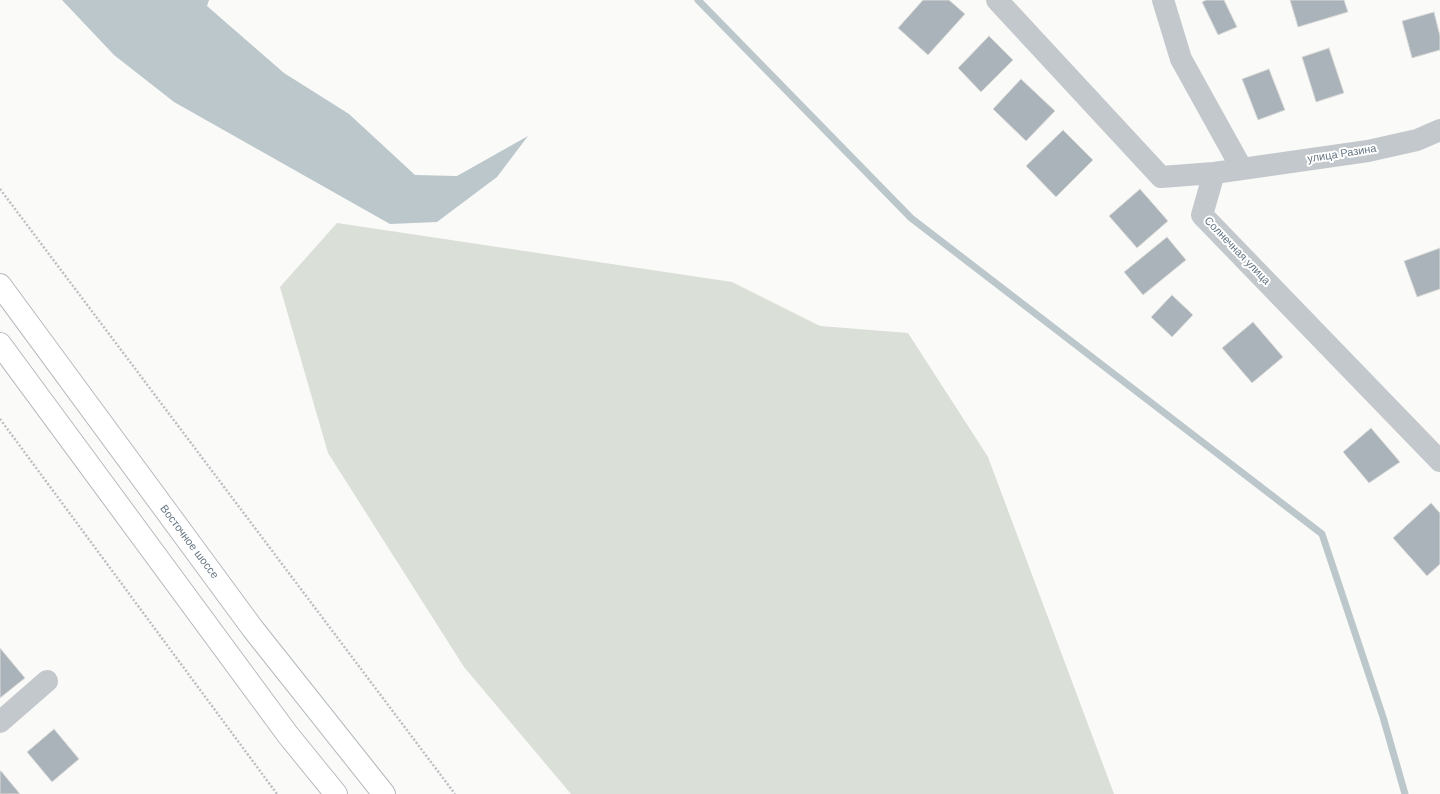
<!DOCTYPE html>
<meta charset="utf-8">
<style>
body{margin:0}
canvas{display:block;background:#fafaf8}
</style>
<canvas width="1440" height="794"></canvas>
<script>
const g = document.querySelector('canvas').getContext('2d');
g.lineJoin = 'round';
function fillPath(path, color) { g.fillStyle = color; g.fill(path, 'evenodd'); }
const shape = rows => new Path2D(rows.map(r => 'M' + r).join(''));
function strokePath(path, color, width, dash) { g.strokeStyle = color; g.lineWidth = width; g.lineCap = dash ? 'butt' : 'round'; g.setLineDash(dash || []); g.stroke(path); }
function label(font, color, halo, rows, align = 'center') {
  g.font = font + ' Helvetica,sans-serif'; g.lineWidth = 4; g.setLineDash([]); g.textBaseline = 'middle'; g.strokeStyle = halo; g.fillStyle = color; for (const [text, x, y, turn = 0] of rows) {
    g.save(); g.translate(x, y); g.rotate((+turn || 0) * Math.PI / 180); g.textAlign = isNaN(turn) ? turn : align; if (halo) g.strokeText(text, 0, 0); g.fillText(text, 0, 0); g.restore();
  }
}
fillPath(shape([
 [337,223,732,282,820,326,908,333,988,457,1114,794,571,794,464,667,328,453,280,287]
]), '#dadfd7');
fillPath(shape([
 [62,0,209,0,207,6,284,73,349,114,415,175,457,176,528,136,497,177,437,222,390,224,174,102,114,55]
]), '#bbc7cb');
strokePath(shape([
 [698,0,911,218,1322,534,1383,717,1405,794]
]), '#bbc7cb', 7);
const building = shape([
 [923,0,949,0,965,14,928,55,898,28,923,0],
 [1206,0,1224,0,1237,27,1218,35,1202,2,1206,0],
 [1290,0,1344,0,1348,12,1298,27,1290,0],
 [1434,12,1440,36,1440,50,1412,58,1402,21,1434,12],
 [989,36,1013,60,981,92,958,68,989,36],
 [1329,48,1344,93,1316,102,1302,57,1329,48],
 [1269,69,1285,110,1258,120,1242,79,1269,69],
 [1021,79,1055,111,1026,141,993,109,1021,79],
 [1063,130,1093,160,1056,197,1026,166,1063,130],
 [1140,189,1168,221,1137,248,1109,216,1140,189],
 [1167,237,1186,260,1143,295,1124,272,1167,237],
 [1440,248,1440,289,1417,297,1404,261,1440,248],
 [1172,295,1193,315,1172,337,1151,317,1172,295],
 [1253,322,1283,357,1252,383,1222,348,1253,322],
 [1371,428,1400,462,1369,483,1343,452,1371,428],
 [1431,503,1440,513,1440,564,1427,576,1393,538,1431,503],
 [0,648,25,678,0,698,0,648],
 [54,729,79,759,52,782,27,752,54,729],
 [0,771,1,771,20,794,0,794,0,771]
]);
fillPath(building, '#aab3b9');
strokePath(building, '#dcdcda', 1);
const highway = shape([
 [0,285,253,629,384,794],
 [0,344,288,735,336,794]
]);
strokePath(highway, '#b4b9bd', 24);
strokePath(shape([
 [0,189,455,794],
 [0,419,277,794]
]), '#bbbfc2', 2.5, [2, 2]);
strokePath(shape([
 [997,0,1161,177,1214,173,1202,215,1440,461],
 [1163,0,1181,59,1242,169],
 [1214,173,1368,151,1417,140,1440,130],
 [0,722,47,681]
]), '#c3c8cc', 22);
strokePath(highway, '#fff', 22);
label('11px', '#657683', '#fff', [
 ["улица Разина",1342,154,-9],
 ["Солнечная улица",1237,251,46],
 ["Восточное шоссе",189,542,53]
]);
</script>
